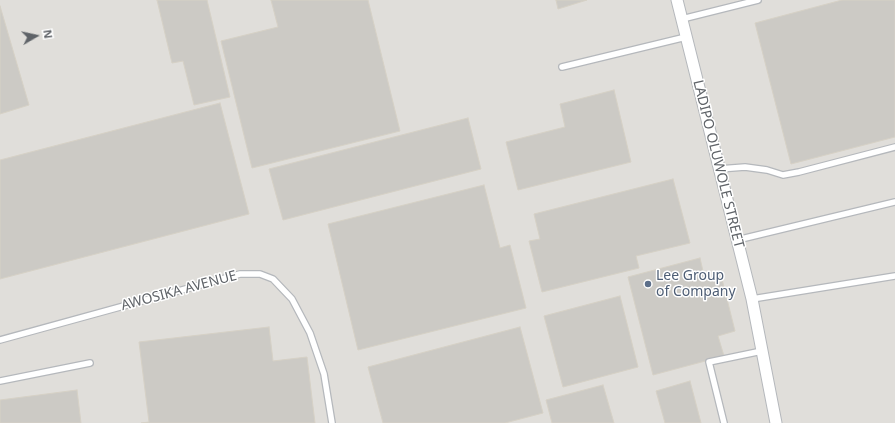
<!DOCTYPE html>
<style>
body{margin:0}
#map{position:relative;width:895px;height:423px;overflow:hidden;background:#f1efe8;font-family:"Noto Sans",sans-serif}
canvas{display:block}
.north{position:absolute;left:16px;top:16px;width:40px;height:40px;-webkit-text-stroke:3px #fff;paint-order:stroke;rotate:81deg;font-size:11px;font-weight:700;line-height:16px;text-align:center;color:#5f6368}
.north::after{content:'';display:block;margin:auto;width:14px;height:18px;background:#5f6368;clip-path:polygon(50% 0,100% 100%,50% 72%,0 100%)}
</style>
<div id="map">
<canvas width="895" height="423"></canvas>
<div class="north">N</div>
</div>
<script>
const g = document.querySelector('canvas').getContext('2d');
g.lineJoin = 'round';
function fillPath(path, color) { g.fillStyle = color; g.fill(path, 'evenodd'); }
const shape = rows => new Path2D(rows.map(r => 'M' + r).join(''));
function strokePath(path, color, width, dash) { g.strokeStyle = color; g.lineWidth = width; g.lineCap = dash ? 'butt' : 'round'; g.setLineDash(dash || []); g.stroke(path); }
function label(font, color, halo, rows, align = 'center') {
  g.font = font + ' "Noto Sans",sans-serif'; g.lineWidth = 3; g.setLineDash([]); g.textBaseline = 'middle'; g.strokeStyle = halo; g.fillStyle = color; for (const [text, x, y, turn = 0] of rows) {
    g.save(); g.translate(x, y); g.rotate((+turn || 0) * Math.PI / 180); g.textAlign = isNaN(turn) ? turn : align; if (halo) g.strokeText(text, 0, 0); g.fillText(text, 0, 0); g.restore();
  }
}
fillPath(shape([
 [0,0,895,0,895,423,0,423]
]), '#e0deda');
const building = shape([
 [157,0,207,0,230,97,194,105,183,61,172,63,157,0],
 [271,0,368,0,400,131,252,168,221,41,278,27,271,0],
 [556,0,587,0,558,9,556,0],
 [842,0,895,0,895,137,791,164,755,23,842,0],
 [0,6,29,105,0,114,0,6],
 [614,90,631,162,518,190,506,142,565,127,560,104,614,90],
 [220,103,249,214,0,279,0,160,220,103],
 [468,118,481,169,283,220,269,169,468,118],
 [673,179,690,243,636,256,639,268,542,292,529,241,540,239,534,214,673,179],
 [484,185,500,248,510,245,526,308,358,350,328,224,484,185],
 [700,258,705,280,721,275,735,331,718,336,724,356,653,375,628,277,700,258],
 [620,296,638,367,563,387,544,316,620,296],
 [269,327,273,361,307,357,315,423,141,423,149,422,139,342,269,327],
 [520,327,543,413,505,423,383,423,368,367,520,327],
 [690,381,701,423,665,423,656,391,690,381],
 [603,385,614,423,552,423,546,400,603,385],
 [77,390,81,423,0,423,0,400,77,390]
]);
fillPath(building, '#cccac5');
strokePath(building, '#d6d1c6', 1);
const service = shape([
 [682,19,758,0],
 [562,67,686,37],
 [719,169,745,167,767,170,783,175,799,172,895,147],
 [737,240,895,202],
 [752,299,895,276],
 [0,340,240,274,260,274,273,279,292,299,310,333,324,374,332,423],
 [0,381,90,363],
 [724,423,709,362,762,351]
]);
const minor = shape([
 [677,0,752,299,776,423]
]);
strokePath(service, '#b5b8bc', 8);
strokePath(minor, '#b5b8bc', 13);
strokePath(service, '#fff', 5.5);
strokePath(minor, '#fff', 11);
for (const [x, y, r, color] of [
 [648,284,4,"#5c6f8a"]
]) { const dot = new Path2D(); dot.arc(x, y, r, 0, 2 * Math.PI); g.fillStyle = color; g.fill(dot); strokePath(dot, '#fff', 1.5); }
label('14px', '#5f6368', '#fff', [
 ["LADIPO OLUWOLE STREET",718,164,76],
 ["AWOSIKA AVENUE",179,291,-15]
]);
label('14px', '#4e5e75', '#fff', [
 ["Lee Group",656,276],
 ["of Company",656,292]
], 'left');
</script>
